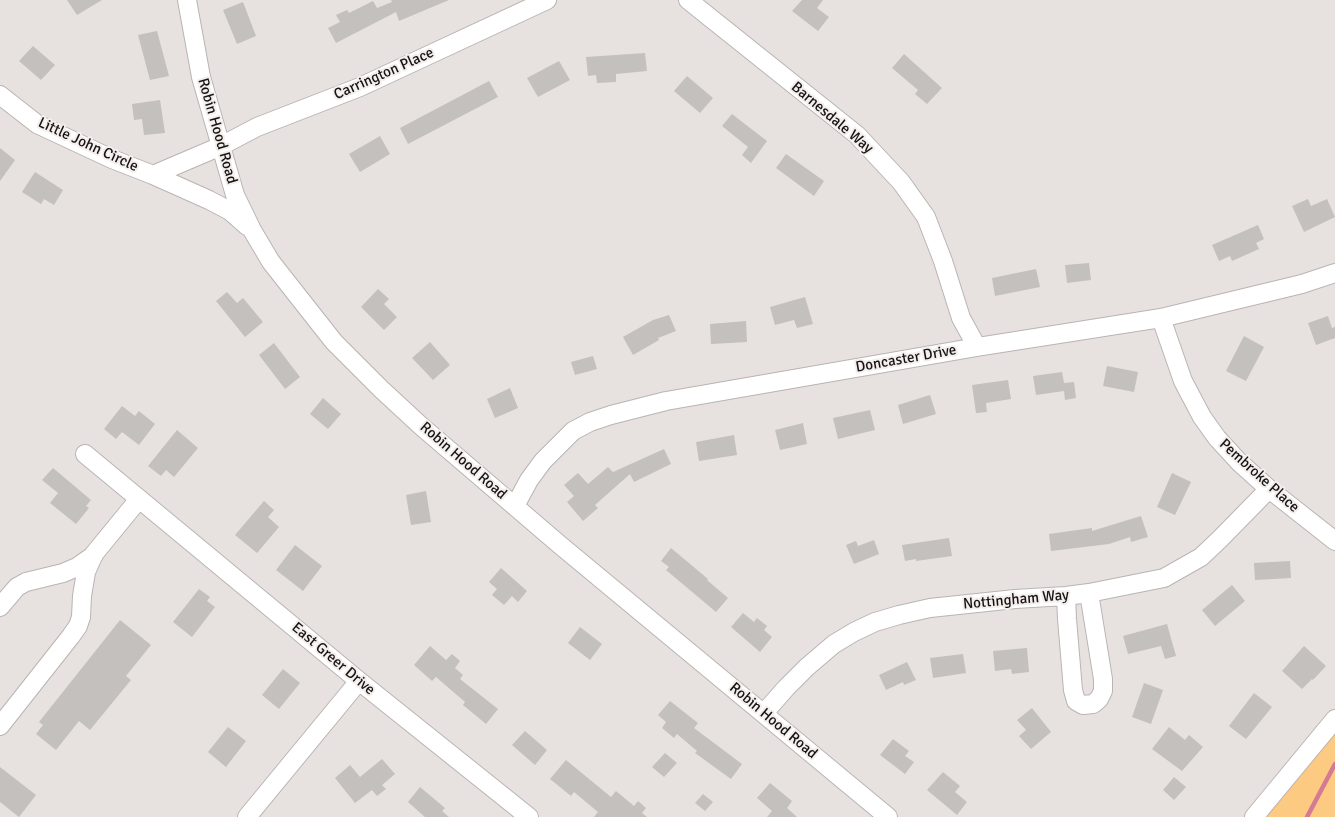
<!DOCTYPE html>
<style>
body{margin:0}
canvas{display:block;background:#e7e1df}
</style>
<canvas width="1335" height="817"></canvas>
<script>
const g = document.querySelector('canvas').getContext('2d');
g.lineJoin = 'round';
function fillPath(path, color) { g.fillStyle = color; g.fill(path, 'evenodd'); }
const shape = rows => new Path2D(rows.map(r => 'M' + r).join(''));
function strokePath(path, color, width, dash) { g.strokeStyle = color; g.lineWidth = width; g.lineCap = dash ? 'butt' : 'round'; g.setLineDash(dash || []); g.stroke(path); }
function label(font, color, halo, rows, align = 'center') {
  g.font = font + ' Signika,sans-serif'; g.lineWidth = 4; g.setLineDash([]); g.textBaseline = 'middle'; g.strokeStyle = halo; g.fillStyle = color; for (const [text, x, y, turn = 0] of rows) {
    g.save(); g.translate(x, y); g.rotate((+turn || 0) * Math.PI / 180); g.textAlign = isNaN(turn) ? turn : align; if (halo) g.strokeText(text, 0, 0); g.fillText(text, 0, 0); g.restore();
  }
}
fillPath(shape([
 [1335,722,1335,817,1256,817]
]), '#fdca81');
strokePath(shape([
 [1307,817,1335,764]
]), '#d47a92', 4.5);
fillPath(shape([
 [67,0,102,0,77,15],
 [391,0,449,0,399,21,396,12,336,43,328,28,340,22,336,15,347,10,349,13,373,1,377,8,392,2],
 [802,0,823,0,817,8,829,17,818,31,792,11],
 [243,2,256,36,237,44,223,10],
 [157,31,169,76,150,80,138,35],
 [33,46,55,65,41,80,19,61],
 [645,53,647,71,616,74,616,82,597,83,596,75,588,76,586,57],
 [904,54,942,88,927,104,915,94,918,90,892,68],
 [559,61,570,80,538,97,527,78],
 [687,76,713,98,700,113,674,91],
 [489,81,498,97,408,144,400,128],
 [160,100,165,133,144,135,142,119,134,120,132,104],
 [732,114,767,141,751,163,742,155,748,147,722,126],
 [380,136,390,154,360,172,349,154],
 [0,148,15,160,0,181],
 [786,154,824,181,814,196,776,168],
 [35,172,63,190,54,205,44,199,41,204,22,192],
 [1308,199,1311,206,1327,199,1335,217,1304,232,1292,206],
 [1258,225,1264,239,1256,243,1259,249,1232,261,1230,256,1219,261,1212,245],
 [1089,263,1091,280,1067,283,1065,265],
 [1036,269,1040,287,995,296,992,278],
 [378,289,389,299,384,304,397,317,384,330,361,307],
 [227,292,237,303,243,298,263,322,245,337,216,301],
 [805,297,813,324,797,328,794,320,775,325,770,307],
 [669,315,676,331,658,338,659,340,633,355,623,337,653,320],
 [1328,316,1332,328,1335,327,1335,338,1316,345,1308,323],
 [746,321,747,342,711,344,710,324],
 [1244,336,1264,347,1246,381,1226,371],
 [430,342,450,365,433,380,412,358],
 [274,343,300,377,285,389,259,355],
 [593,356,597,369,575,375,571,362],
 [1107,366,1138,372,1134,392,1103,386],
 [1062,372,1064,383,1074,382,1076,398,1065,400,1064,391,1036,395,1033,376],
 [1008,380,1011,399,986,403,987,412,976,413,972,385],
 [510,388,518,408,495,418,487,399],
 [930,395,936,414,903,424,898,405],
 [323,398,341,414,328,429,310,414],
 [122,406,135,416,139,411,155,424,139,445,122,432,116,439,104,429],
 [870,410,875,430,838,439,833,418],
 [803,423,807,444,780,450,775,430],
 [177,430,198,448,174,477,166,470,161,476,148,466],
 [734,435,737,455,699,461,696,442],
 [664,449,671,464,634,482,630,474,595,505,598,508,583,521,567,502,574,496,564,485,578,473,588,484,608,467,613,472],
 [53,468,91,500,86,506,89,508,76,524,50,503,58,493,42,480],
 [1172,473,1191,482,1175,515,1157,507],
 [426,491,431,522,411,525,406,495],
 [264,501,274,510,268,517,279,527,257,553,235,535],
 [1141,516,1148,537,1131,542,1130,537,1109,544,1051,551,1049,534,1092,528,1092,531],
 [949,538,952,556,916,561,916,559,905,561,902,545],
 [874,540,879,554,854,564,846,545,856,541,858,546],
 [295,545,322,566,303,591,276,570],
 [671,548,708,579,707,580,728,598,716,612,666,570,669,567,661,561],
 [1290,561,1291,578,1255,580,1254,563],
 [501,568,527,591,518,602,512,596,504,605,492,595,497,589,489,582],
 [1232,585,1245,601,1215,626,1202,610],
 [199,589,210,597,207,601,215,607,192,637,173,622],
 [743,613,754,622,757,618,767,626,764,630,772,637,760,652,731,627],
 [120,620,151,645,126,676,131,680,90,730,79,721,56,750,36,734,43,725,39,722],
 [1167,624,1176,656,1165,659,1161,646,1128,654,1123,636],
 [580,627,602,644,590,660,568,643],
 [430,646,446,660,452,654,460,661,455,668,463,675,460,679,498,709,486,724,463,705,465,702,436,677,432,681,414,665],
 [1304,646,1326,666,1313,680,1312,679,1302,689,1282,671],
 [1027,648,1029,672,1012,674,1011,669,995,671,993,651],
 [963,654,966,673,933,678,930,658],
 [907,662,916,680,904,685,903,682,886,690,879,675],
 [283,669,300,683,279,709,262,695],
 [1144,683,1163,690,1151,724,1132,717],
 [1254,693,1272,707,1246,739,1229,726],
 [670,701,698,723,694,728,742,764,731,779,695,753,697,751,677,734,674,738,662,728,666,722,658,715],
 [1032,708,1051,732,1031,749,1019,736,1026,730,1017,720],
 [228,727,246,741,226,767,208,752],
 [1169,727,1185,740,1189,735,1203,747,1182,771,1152,749],
 [525,731,547,750,535,765,512,745],
 [893,739,909,751,905,756,914,762,905,774,880,755],
 [665,753,677,763,664,777,652,767],
 [382,759,395,774,382,785,386,789,377,796,372,790,355,803,335,778,350,765,360,777],
 [566,760,611,797,616,791,634,806,638,801,646,808,642,813,647,817,594,817,598,812,574,792,571,796,550,779],
 [0,767,36,795,19,817,0,802],
 [943,772,960,786,955,792,967,802,957,815,927,790],
 [1174,777,1186,787,1174,800,1163,790],
 [770,783,792,801,787,808,797,817,767,817,772,811,757,798],
 [420,787,445,808,442,811,449,817,425,817,408,802],
 [703,794,713,802,705,811,695,803]
]), '#c4c0bd');
const minor = shape([
 [187,0,201,77,235,195,252,230,271,262,334,342,381,389,421,426,560,545,888,817],
 [688,0,857,135,901,182,926,217,943,261,961,318,977,347],
 [0,95,37,124,112,159,153,175,209,200,230,211,247,226],
 [153,175,221,146,257,127,360,87,547,0],
 [1161,318,1183,381,1202,417,1217,438,1239,462,1269,489,1335,541],
 [85,454,359,681,529,817],
 [515,506,529,480,543,461,573,431,590,422,611,415,666,401,977,347,1161,318,1302,284,1335,273],
 [1066,596,1067,619,1073,690,1076,701,1083,705,1093,704,1099,699,1103,691,1103,679,1089,593],
 [0,607,17,587,26,582,63,573,77,567,94,555],
 [764,713,786,688,807,667,834,644,854,632,875,622,899,615,930,608,1015,599,1066,596,1089,593,1164,578,1201,557,1220,539,1269,489],
 [0,726,71,636,78,626,81,617,82,596,86,572,94,554,139,499],
 [247,817,359,681],
 [1254,817,1335,719]
]);
strokePath(minor, '#bab4b3', 20);
strokePath(minor, '#fff', 18);
label('15px', '#161413', '#f4eeed', [
 ["Carrington Place",384,74,-24],
 ["Barnesdale Way",832,118,40],
 ["Robin Hood Road",217,131,74],
 ["Little John Circle",88,145,25],
 ["Doncaster Drive",906,359,-10],
 ["Robin Hood Road",463,461,41],
 ["Pembroke Place",1259,476,42],
 ["Nottingham Way",1016,600,-5],
 ["East Greer Drive",333,659,40],
 ["Robin Hood Road",773,721,40]
]);
</script>
